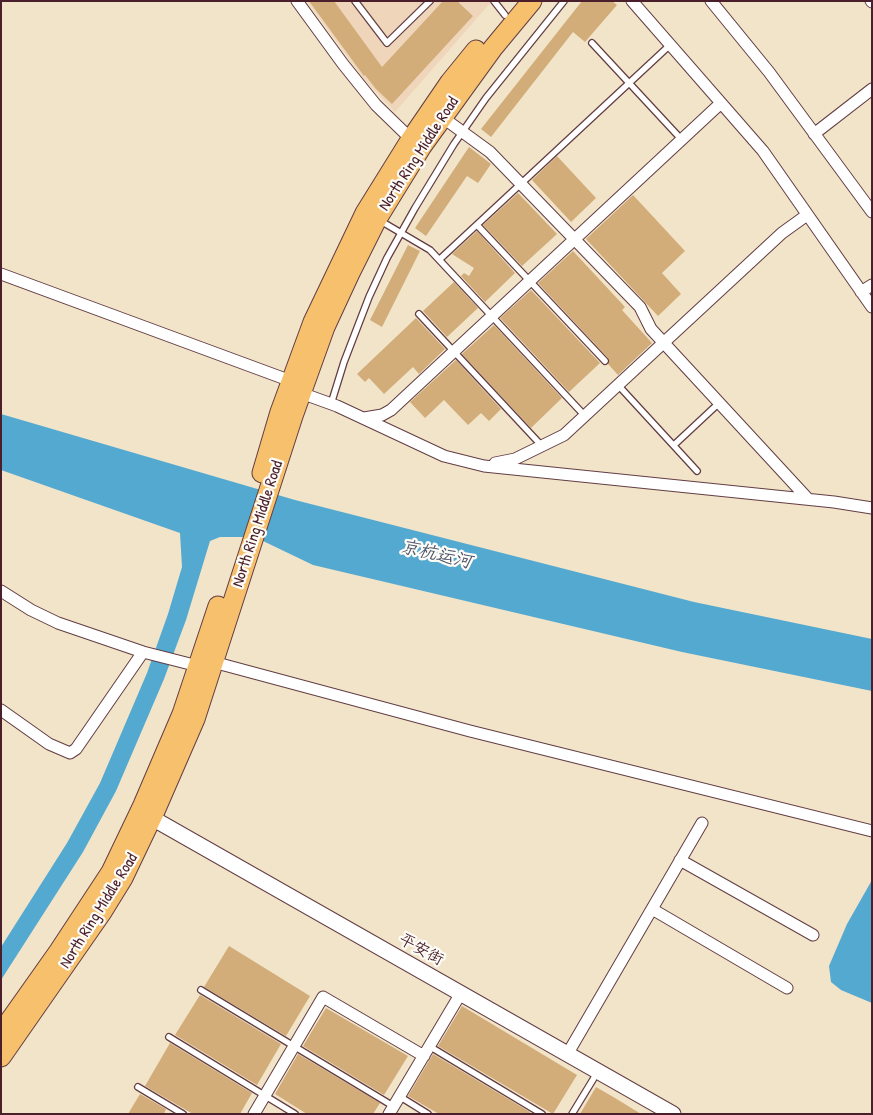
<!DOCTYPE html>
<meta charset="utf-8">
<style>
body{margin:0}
#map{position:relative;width:873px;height:1115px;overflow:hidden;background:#f1e4c9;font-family:"Patrick Hand",sans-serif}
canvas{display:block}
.frame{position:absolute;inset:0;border:2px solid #4a1f2b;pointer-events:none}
</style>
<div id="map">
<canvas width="873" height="1115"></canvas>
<div class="frame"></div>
</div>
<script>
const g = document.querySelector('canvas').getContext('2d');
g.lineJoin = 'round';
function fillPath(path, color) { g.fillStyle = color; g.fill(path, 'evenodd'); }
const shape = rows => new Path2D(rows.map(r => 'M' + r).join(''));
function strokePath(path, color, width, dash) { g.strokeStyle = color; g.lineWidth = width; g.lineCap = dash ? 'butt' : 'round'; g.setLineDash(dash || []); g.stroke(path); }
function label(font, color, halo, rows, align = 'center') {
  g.font = font + ' "Patrick Hand","LXGW WenKai TC",sans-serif'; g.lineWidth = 4.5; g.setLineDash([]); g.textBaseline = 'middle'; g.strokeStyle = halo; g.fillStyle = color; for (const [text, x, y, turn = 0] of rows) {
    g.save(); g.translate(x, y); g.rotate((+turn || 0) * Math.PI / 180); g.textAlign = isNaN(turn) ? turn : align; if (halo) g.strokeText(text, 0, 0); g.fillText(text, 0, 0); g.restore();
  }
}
fillPath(shape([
 [307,1,492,1,395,112,363,78]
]), '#efd6bb');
fillPath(shape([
 [1,414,295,500,694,602,872,639,872,691,682,652,313,565,261,540,247,537,220,537,210,541,186,620,164,679,116,791,83,852,1,980,1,947,67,843,100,783,147,673,168,614,182,567,180,533,1,470],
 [872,880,872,1003,841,990,831,982,829,966,847,924]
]), '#54a9d0');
fillPath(shape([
 [309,1,334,1,382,67,443,1,457,1,473,16,392,104,376,89,365,75,364,76],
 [582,1,612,1,617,5,585,42,573,32,491,137,481,129],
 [469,147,491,164,478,183,467,176,426,236,415,228],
 [557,156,596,198,571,222,532,180],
 [518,193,557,234,522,266,483,225],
 [633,195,685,251,662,273,681,294,658,316,586,239],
 [477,231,515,273,485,302,461,276,464,273,469,276,474,268,452,254],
 [408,245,420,251,382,327,370,320],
 [573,251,625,307,622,310,652,343,618,375,608,364,608,358,538,283],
 [454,282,478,308,447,337,423,311],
 [531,290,600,363,569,392,500,318],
 [416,318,445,349,419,374,413,367,384,394,369,378,365,382,357,374],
 [494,325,562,398,531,428,462,354],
 [456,360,501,409,489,421,481,413,468,425,444,400,425,418,410,402],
 [229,946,310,996,286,1036,204,987],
 [200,995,281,1044,257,1085,175,1035],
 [462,1006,577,1075,553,1114,438,1046],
 [326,1008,408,1056,384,1095,303,1046],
 [170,1043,252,1093,240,1114,193,1114,145,1086],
 [298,1054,380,1103,373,1114,307,1114,275,1094],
 [433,1054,530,1112,529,1114,439,1114,408,1096],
 [596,1087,615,1098,641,1114,580,1114],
 [140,1094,166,1109,164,1114,128,1114]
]), '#d2ad7a');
const service = shape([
 [355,1,387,43,430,1],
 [494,1,505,15],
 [592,43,682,140],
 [379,220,430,250,585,416],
 [477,225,605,361],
 [440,259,670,45],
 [419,314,541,445],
 [618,385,697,471],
 [331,404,344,362,369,297,387,258,415,208,454,144,486,98,564,1],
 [674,445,719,403],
 [201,990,393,1106],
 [169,1037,295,1114],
 [429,1046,542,1114],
 [138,1087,183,1114],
 [399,1096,428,1114],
 [572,1114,597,1073]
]);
const minor = shape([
 [297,1,343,64,376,105,411,139],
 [632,1,763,151,872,307],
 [711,1,769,72,872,212],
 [871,1,872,2],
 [442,117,490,152,640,307,651,329,808,499],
 [814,134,872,89],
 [1,274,291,381],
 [861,292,872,285],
 [301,393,337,406,444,456,484,466,834,502,872,508],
 [364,418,382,415,391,410,721,103],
 [495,463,515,459,564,435,782,233,807,215],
 [1,591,31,610,58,623,143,652,198,666],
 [213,662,470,731,872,831],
 [1,710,49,744,70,753,76,749,143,652],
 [680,860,813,935],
 [652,909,787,988],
 [568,1053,702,823],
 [254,1114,323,997,424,1056],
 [389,1114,461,993]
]);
const tertiary = shape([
 [152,818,673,1114]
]);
const primary = shape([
 [262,473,280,412,313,322,365,213,411,139,450,82,476,50],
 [1,1033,59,951,111,872,143,805,182,714,218,606],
 [1,1057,102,912,123,878,155,811,195,719,293,416,325,327,350,273,377,219,422,146,493,48,532,1]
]);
strokePath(service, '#633d43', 8);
strokePath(minor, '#633d43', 13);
strokePath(tertiary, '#633d43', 17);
strokePath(primary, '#633d43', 21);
strokePath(service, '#fff', 5.5);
strokePath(minor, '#fff', 11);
strokePath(tertiary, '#fff', 15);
strokePath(primary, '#f7c06c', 19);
label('16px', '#4a1f2b', '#fdfcf7', [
 ["North Ring Middle Road",419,154,-57],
 ["North Ring Middle Road",258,524,-72],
 ["North Ring Middle Road",99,911,-58],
 ["平安街",421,950,29]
]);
label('italic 18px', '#4e566d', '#fdfcf7', [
 ["京杭运河",436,555,13]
]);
</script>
